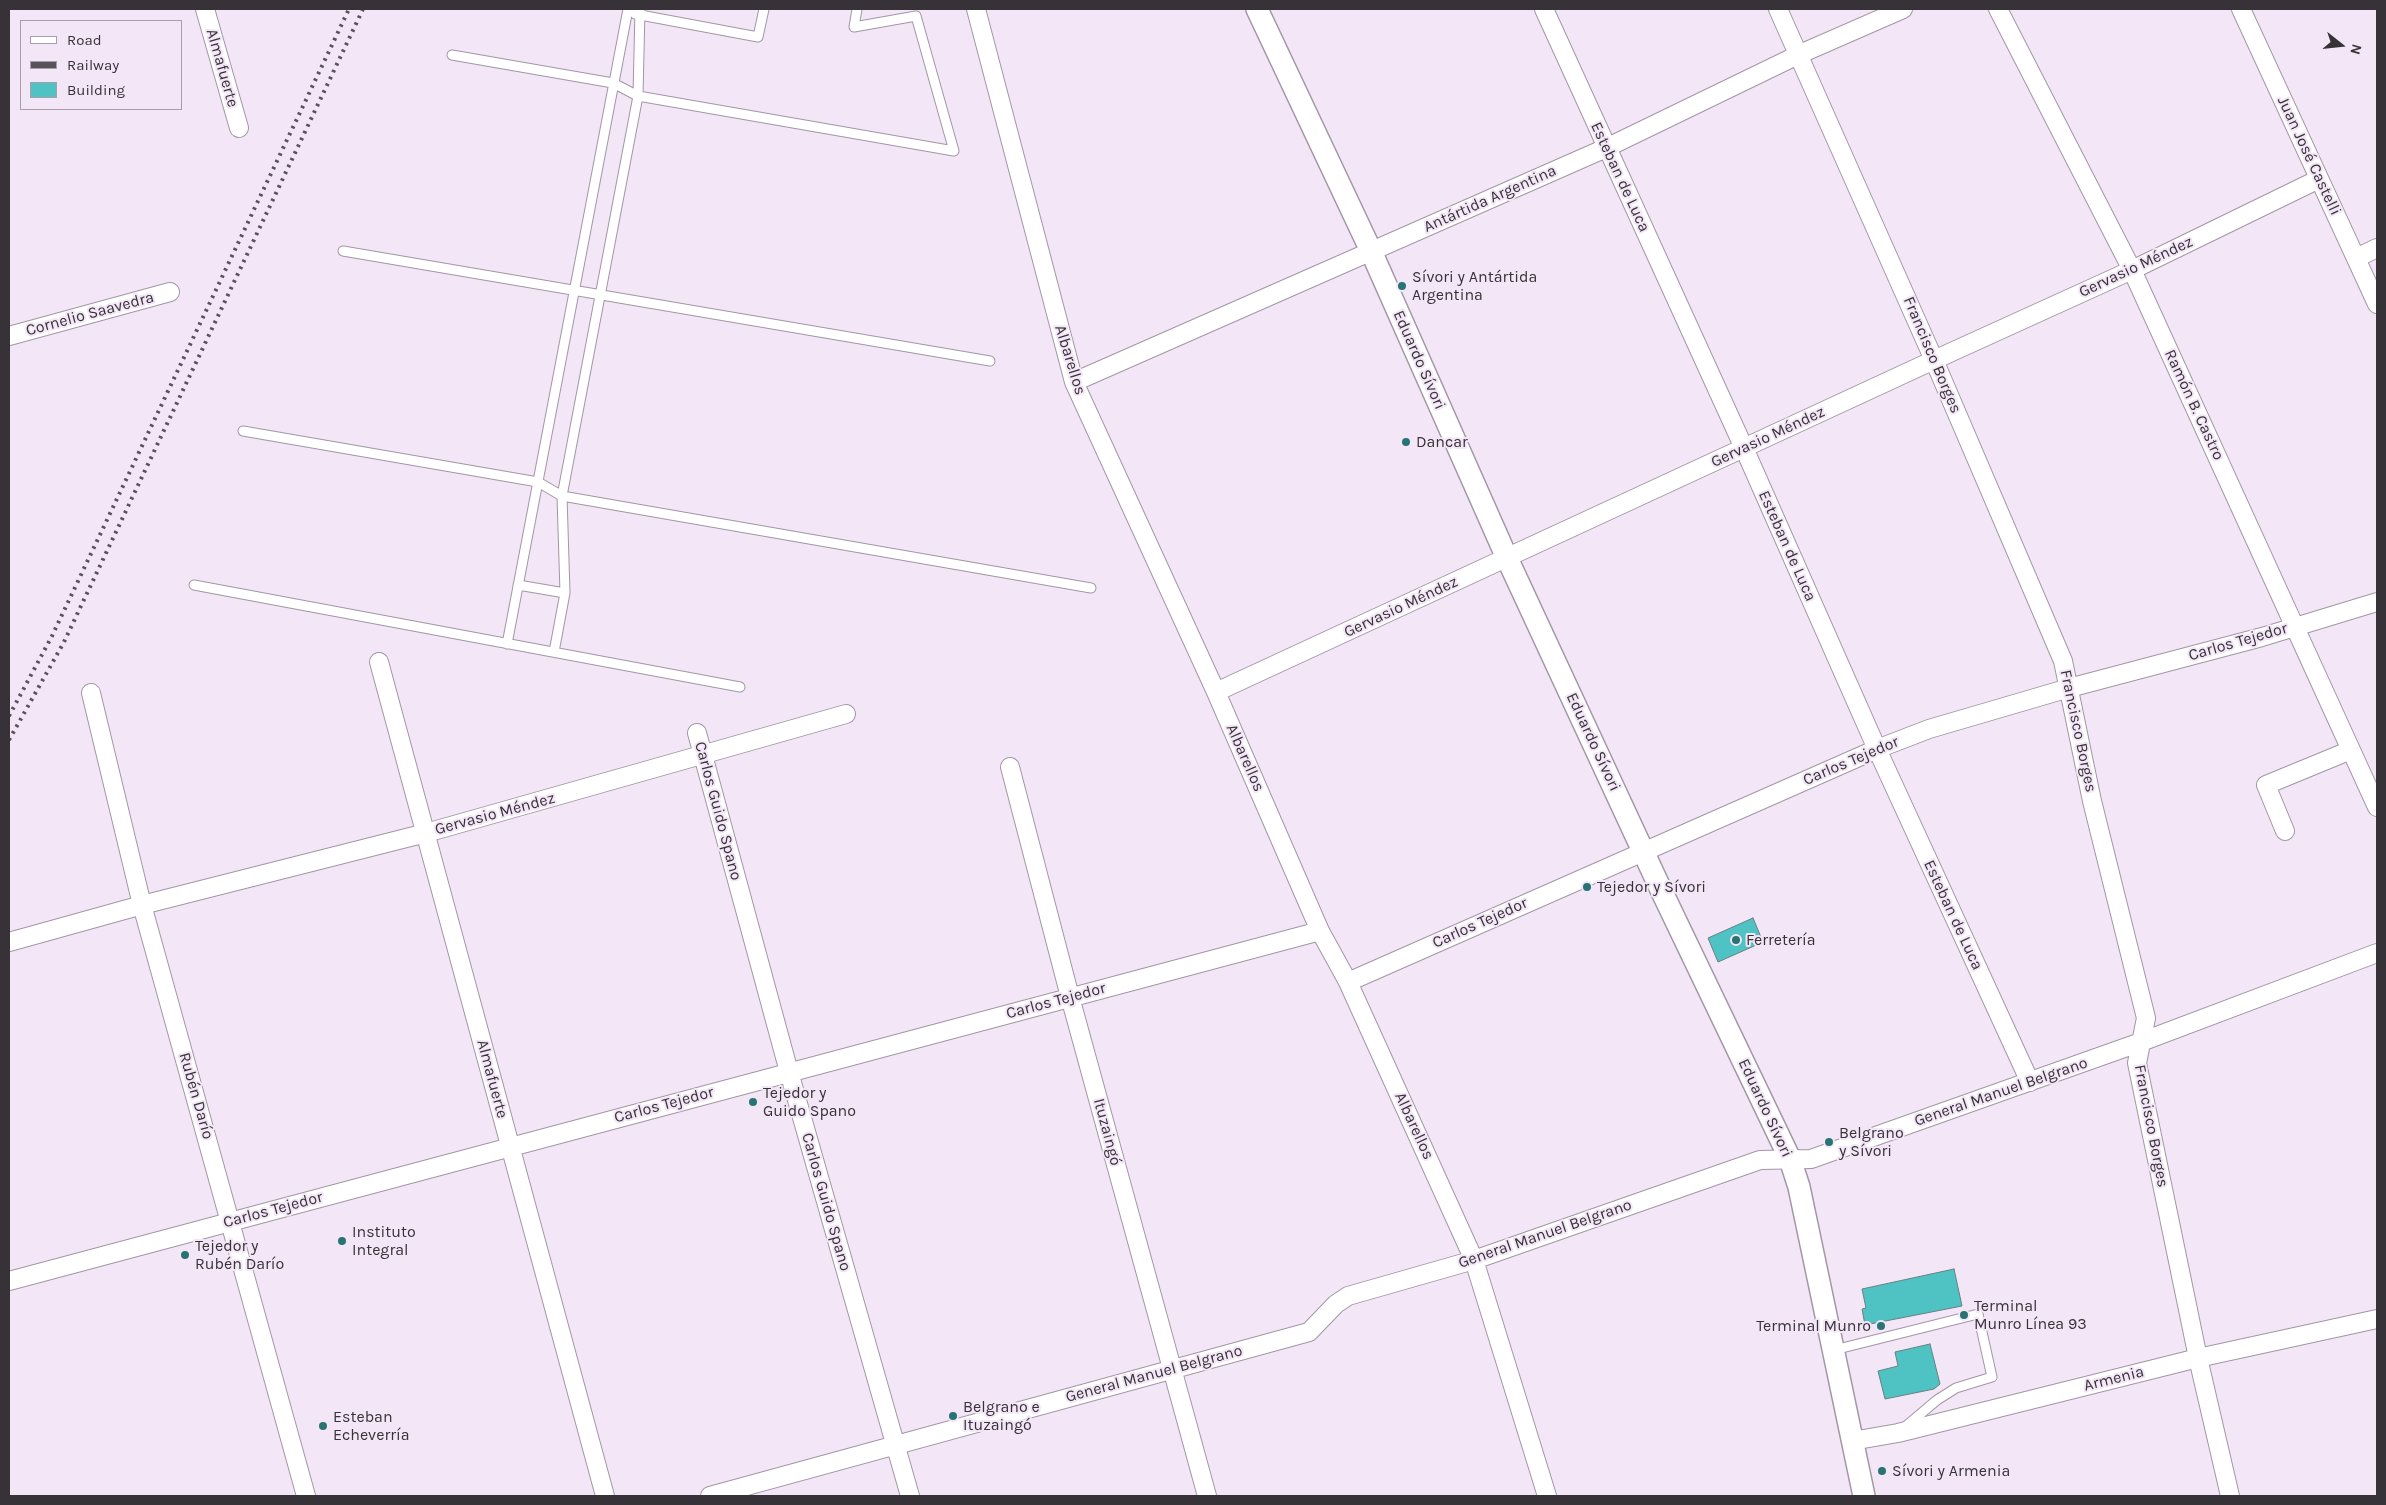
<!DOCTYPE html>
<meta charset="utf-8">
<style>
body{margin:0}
#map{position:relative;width:2386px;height:1505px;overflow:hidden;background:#f3e6f6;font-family:Karla,sans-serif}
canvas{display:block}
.frame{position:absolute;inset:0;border:10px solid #373238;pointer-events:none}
.legend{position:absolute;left:20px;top:20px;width:162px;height:90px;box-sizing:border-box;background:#f3e6f6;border:1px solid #a89eaa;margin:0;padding:6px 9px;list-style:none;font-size:15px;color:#373238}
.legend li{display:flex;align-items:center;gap:10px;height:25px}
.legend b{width:25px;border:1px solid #a89eaa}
.north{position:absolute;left:2316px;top:20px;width:50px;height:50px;-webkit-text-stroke:4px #f3e6f6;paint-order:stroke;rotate:106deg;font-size:14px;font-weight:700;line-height:20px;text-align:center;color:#373238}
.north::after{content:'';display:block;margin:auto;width:18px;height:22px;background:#373238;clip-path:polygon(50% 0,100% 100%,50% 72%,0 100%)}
</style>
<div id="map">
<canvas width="2386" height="1505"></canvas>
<div class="frame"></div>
<ul class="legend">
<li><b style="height:6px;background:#fff"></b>Road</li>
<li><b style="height:6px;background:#58525a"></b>Railway</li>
<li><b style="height:14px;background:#4fc3c4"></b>Building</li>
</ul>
<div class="north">N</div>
</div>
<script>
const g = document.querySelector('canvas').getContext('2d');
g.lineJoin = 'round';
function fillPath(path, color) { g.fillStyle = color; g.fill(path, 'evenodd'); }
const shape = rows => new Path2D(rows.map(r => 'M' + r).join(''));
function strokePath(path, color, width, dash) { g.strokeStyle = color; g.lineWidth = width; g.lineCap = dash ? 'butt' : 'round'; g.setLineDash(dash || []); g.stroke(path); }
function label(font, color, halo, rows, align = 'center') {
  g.font = font + ' Karla,sans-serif'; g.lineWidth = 4; g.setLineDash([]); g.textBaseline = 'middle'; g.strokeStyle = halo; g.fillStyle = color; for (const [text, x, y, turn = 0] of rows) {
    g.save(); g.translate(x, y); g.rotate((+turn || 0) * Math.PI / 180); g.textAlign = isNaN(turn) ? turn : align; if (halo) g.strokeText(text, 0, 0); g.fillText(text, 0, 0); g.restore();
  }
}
const building = shape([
 [1753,918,1763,942,1718,962,1708,938,1753,918],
 [1954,1269,1962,1306,1865,1325,1862,1309,1866,1308,1862,1289,1954,1269],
 [1930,1344,1940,1384,1934,1389,1885,1399,1878,1371,1898,1366,1895,1352,1930,1344]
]);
fillPath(building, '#4fc3c4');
strokePath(building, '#697f7f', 1);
const service = shape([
 [635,14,758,37,764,9],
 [452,55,613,83,638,96,954,151,916,16,854,27,857,9],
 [343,251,990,361],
 [243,431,538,482,562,496,1091,588],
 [194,585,740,687],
 [518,585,565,593],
 [507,644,628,9],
 [554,652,565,593,562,496,638,96,640,9],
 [1834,1350,1978,1314,1992,1377,1956,1388,1937,1400,1905,1427]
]);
const minor = shape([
 [205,9,239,128],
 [976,9,1074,382,1216,692,1320,931,1348,982,1474,1260,1547,1496],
 [1544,9,1744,448,1877,749,2030,1082],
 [1778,9,1934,360,2063,661,2092,801,2146,1018,2137,1063,2198,1358,2230,1496],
 [1998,9,2132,270,2377,807],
 [2241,9,2377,304],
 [2356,258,2377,248],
 [9,336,170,292],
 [1074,382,1606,148,1800,54,1903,9],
 [379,662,605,1496],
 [1216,692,1934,360,2132,270,2319,179],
 [91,693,142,905,306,1496],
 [697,733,789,1072,910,1496],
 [1010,767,1070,997,1207,1496],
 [2285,831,2266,785,2351,750],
 [9,942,142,905,426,833,846,714],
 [1348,982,1877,749,1929,729,2069,688,2262,637,2377,602],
 [9,1281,1320,931],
 [1852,1441,1898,1433,2198,1358,2377,1319],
 [710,1496,1309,1332,1336,1304,1348,1296,1474,1260,1760,1160,1811,1159,2141,1042,2377,953]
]);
const tertiary = shape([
 [1257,9,1371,251,1507,558,1662,892,1790,1159,1799,1187,1864,1496]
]);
strokePath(service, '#a396a5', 11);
strokePath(minor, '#a396a5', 20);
strokePath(tertiary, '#a396a5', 24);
strokePath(service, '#fff', 9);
strokePath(minor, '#fff', 18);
strokePath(tertiary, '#fff', 21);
strokePath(shape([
 [9,716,52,636,349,9],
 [9,740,64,642,363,9]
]), '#58525a', 4, [2.5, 5]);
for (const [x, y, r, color] of [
 [1402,286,5,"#287373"],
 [1406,442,5,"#287373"],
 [1587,887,5,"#287373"],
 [1736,940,5,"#287373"],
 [753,1102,5,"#287373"],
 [1829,1142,5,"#287373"],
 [342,1241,5,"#287373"],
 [185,1255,5,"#287373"],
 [1964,1315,5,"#287373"],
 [1881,1326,5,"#287373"],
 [953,1416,5,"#287373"],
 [323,1426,5,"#287373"],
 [1882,1471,5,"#287373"]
]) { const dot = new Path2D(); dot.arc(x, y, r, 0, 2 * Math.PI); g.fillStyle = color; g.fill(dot); strokePath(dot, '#f3e6f6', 2); }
label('16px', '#373238', '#f3e6f6', [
 ["Almafuerte",222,68,74],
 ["Juan José Castelli",2309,156,65],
 ["Esteban de Luca",1620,177,65],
 ["Antártida Argentina",1490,199,-24],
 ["Gervasio Méndez",2136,267,-25],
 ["Cornelio Saavedra",90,314,-15],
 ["Francisco Borges",1932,355,67],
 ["Albarellos",1070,360,73],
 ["Eduardo Sívori",1419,360,66],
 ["Ramón B. Castro",2194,405,65],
 ["Gervasio Méndez",1768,437,-25],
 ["Esteban de Luca",1787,546,66],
 ["Gervasio Méndez",1401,607,-25],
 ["Carlos Tejedor",2238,642,-16],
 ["Francisco Borges",2078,731,78],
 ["Eduardo Sívori",1593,742,65],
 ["Albarellos",1245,758,66],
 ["Carlos Tejedor",1851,761,-23],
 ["Carlos Guido Spano",718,811,75],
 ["Gervasio Méndez",495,814,-15],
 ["Esteban de Luca",1953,915,65],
 ["Carlos Tejedor",1480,923,-24],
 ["Carlos Tejedor",1056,1001,-15],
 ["Almafuerte",492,1079,75],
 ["General Manuel Belgrano",2001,1092,-19],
 ["Rubén Darío",196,1096,74],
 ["Carlos Tejedor",664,1105,-15],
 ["Eduardo Sívori",1765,1108,65],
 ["Albarellos",1414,1126,65],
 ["Francisco Borges",2151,1126,79],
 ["Ituzaingó",1107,1132,75],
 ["Carlos Guido Spano",826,1202,74],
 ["Carlos Tejedor",273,1210,-15],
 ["General Manuel Belgrano",1545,1234,-19],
 ["General Manuel Belgrano",1154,1374,-15],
 ["Armenia",2114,1379,-14]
]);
label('16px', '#373238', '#f3e6f6', [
 ["Sívori y Antártida",1412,277],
 ["Argentina",1412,295],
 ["Dancar",1416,442],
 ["Tejedor y Sívori",1597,887],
 ["Ferretería",1746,940],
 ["Tejedor y",763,1093],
 ["Guido Spano",763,1111],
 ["Belgrano",1839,1133],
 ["y Sívori",1839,1151],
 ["Instituto",352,1232],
 ["Integral",352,1250],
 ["Tejedor y",195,1246],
 ["Rubén Darío",195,1264],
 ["Terminal",1974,1306],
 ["Munro Línea 93",1974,1324],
 ["Terminal Munro",1871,1326,"right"],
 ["Belgrano e",963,1407],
 ["Ituzaingó",963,1425],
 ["Esteban",333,1417],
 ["Echeverría",333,1435],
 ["Sívori y Armenia",1892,1471]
], 'left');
</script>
